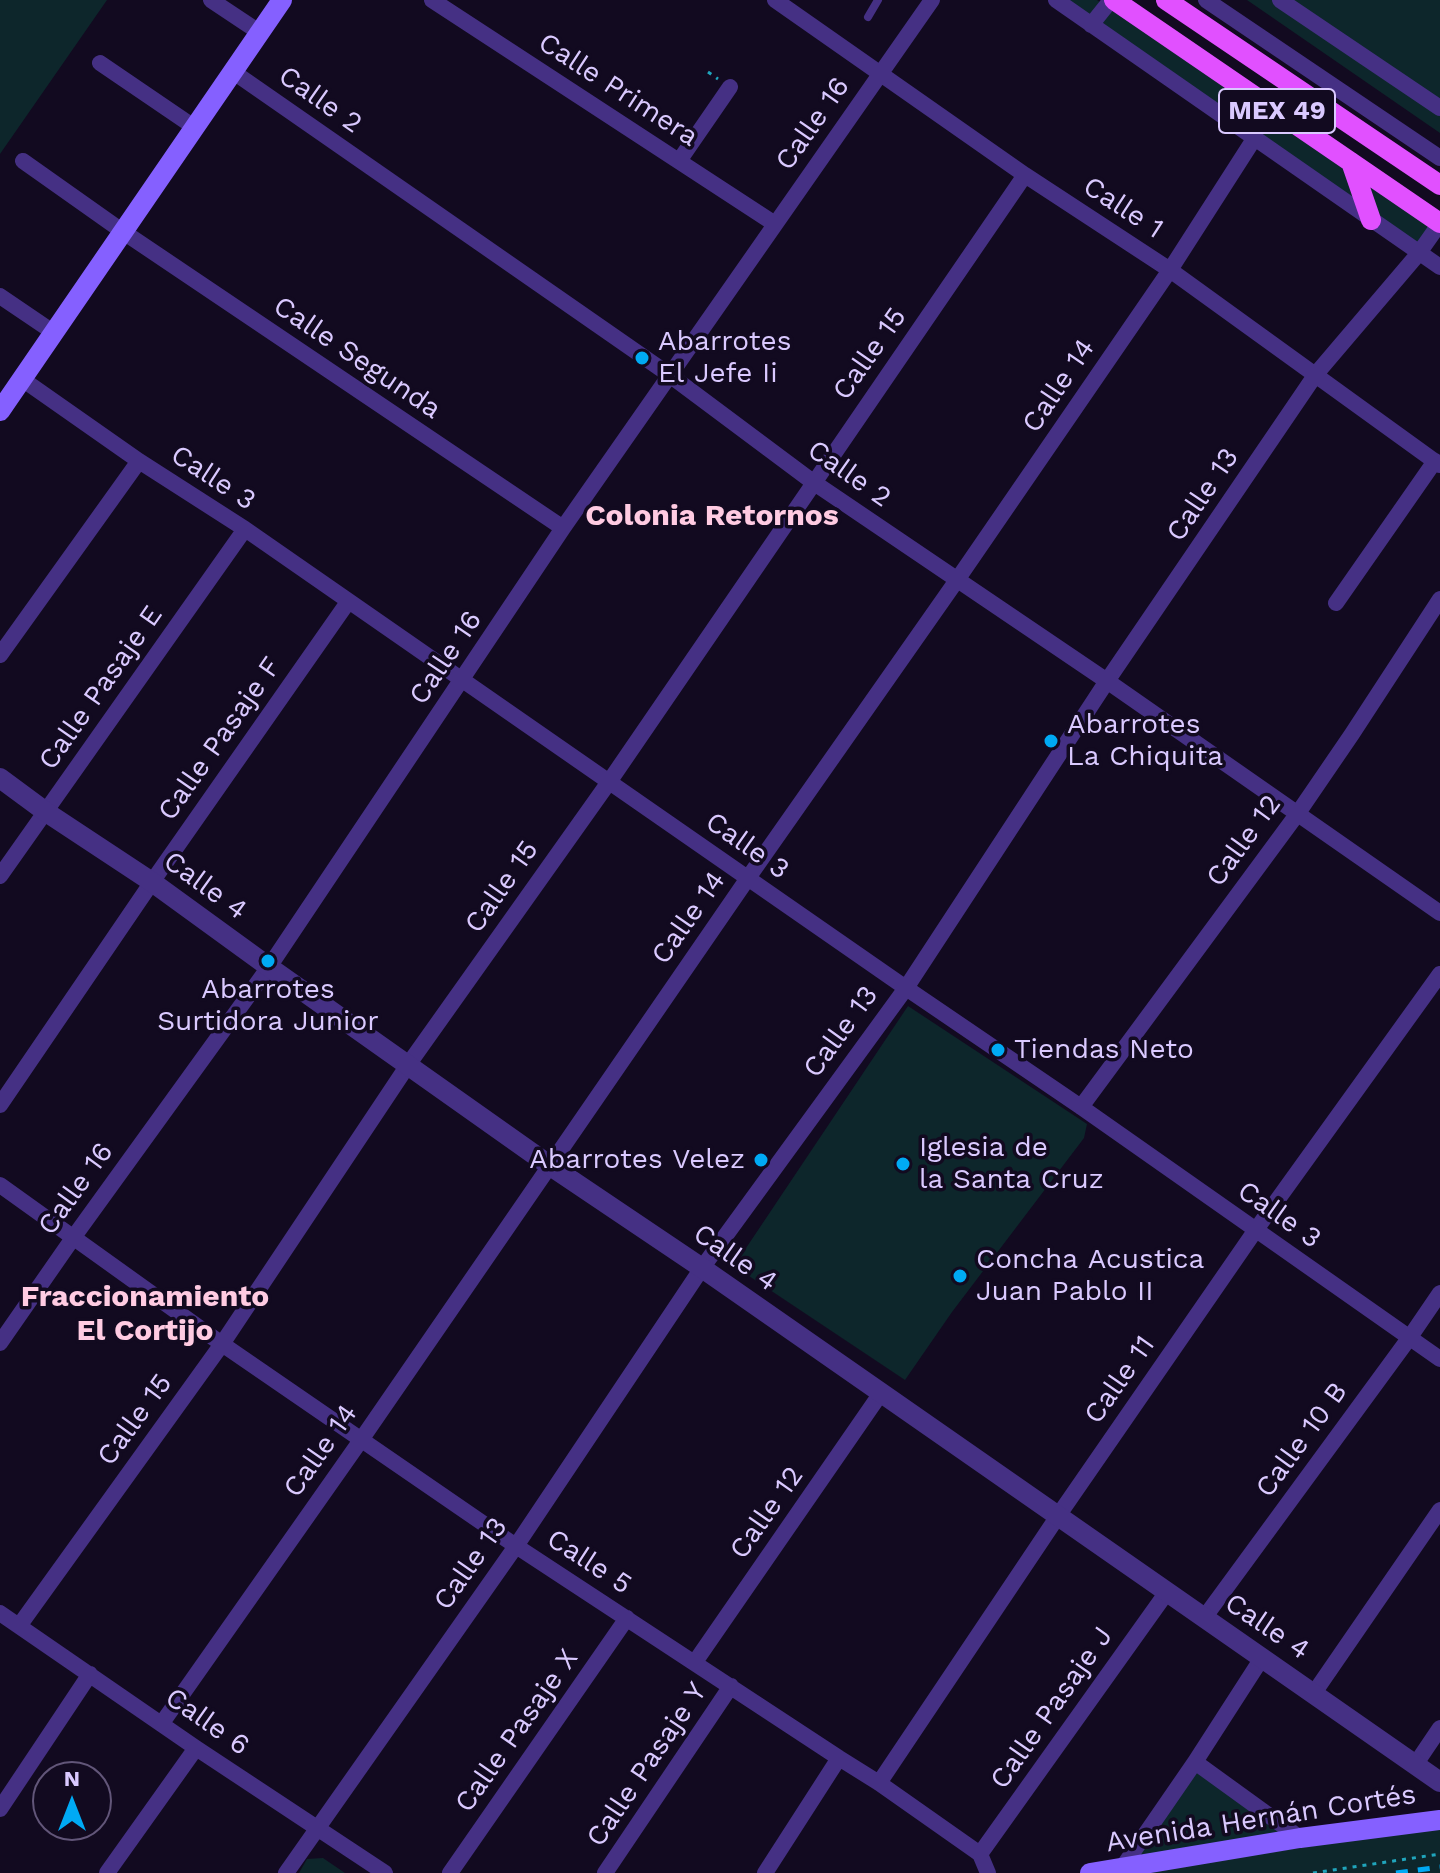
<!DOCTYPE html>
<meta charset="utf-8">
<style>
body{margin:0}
#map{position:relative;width:1440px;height:1873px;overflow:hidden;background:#120a20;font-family:"Work Sans",sans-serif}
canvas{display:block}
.north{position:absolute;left:32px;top:1761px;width:80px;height:80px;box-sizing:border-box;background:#120a20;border:2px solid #625679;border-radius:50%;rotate:0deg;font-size:22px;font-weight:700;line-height:32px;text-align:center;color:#dac9ff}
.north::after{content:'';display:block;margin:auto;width:28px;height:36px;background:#00aaf4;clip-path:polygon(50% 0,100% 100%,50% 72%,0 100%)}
</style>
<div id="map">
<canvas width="1440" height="1873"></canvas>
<div class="north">N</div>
</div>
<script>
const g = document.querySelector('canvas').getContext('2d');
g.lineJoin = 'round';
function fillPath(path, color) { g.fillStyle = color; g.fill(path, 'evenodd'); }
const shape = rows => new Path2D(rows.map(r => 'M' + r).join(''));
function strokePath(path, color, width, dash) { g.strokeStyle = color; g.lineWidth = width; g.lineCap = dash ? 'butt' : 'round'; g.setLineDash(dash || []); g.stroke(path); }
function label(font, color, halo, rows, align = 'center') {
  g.font = font + ' "Work Sans",sans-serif'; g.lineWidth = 7; g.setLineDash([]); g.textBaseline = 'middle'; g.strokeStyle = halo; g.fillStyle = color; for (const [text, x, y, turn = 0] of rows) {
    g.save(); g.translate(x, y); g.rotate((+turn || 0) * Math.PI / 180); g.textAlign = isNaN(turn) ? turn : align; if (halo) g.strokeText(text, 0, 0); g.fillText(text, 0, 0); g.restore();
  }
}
fillPath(shape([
 [0,0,107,0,0,154],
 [1060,0,1097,0,1347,171,1359,205],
 [1247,0,1440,0,1440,133],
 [1365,182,1429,227,1417,245,1377,217],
 [908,1006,1087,1124,1084,1138,952,1312,905,1380,734,1266],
 [1197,1770,1284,1835,1136,1859],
 [1440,1827,1440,1873,1131,1873],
 [323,1858,345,1873,299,1873,307,1859]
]), '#0d262b');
strokePath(shape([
 [708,72,718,79],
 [1313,1873,1440,1854]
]), '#20a5bc', 3, [4, 6]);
strokePath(shape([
 [868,17,878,0]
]), '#453084', 8);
strokePath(shape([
 [211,0,259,32],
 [432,0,775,224],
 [775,0,1025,175,1170,270,1440,465],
 [1056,0,1440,267],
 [1206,0,1440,158],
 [1280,0,1440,108],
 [1091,25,1111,0],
 [100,63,194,127],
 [232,71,671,376,813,482,1107,681,1440,913],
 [23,161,122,231,563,528],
 [679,161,730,87],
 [0,296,53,332],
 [22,379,139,461,245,529,906,988,1081,1107,1440,1359],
 [1336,603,1435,461],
 [0,655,139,461],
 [0,876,245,529],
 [0,1105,152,882,348,602],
 [1081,1107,1298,813,1352,734,1440,599],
 [0,1185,222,1344,516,1546,839,1758,879,1783,980,1854,988,1873],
 [0,1343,73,1238,269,967,563,528,932,0],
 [0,1613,196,1748,385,1873],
 [1204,1618,1410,1337,1440,1293],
 [19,1626,222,1344,408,1065,609,782,1025,175],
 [695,1662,881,1393],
 [1314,1693,1440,1510],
 [162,1723,361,1440,748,878,957,580,1170,270,1254,139],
 [1195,1762,1300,1838],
 [1415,1765,1440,1728],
 [879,1783,1058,1516,1255,1231,1440,974],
 [0,1809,90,1674],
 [980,1854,1167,1592],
 [1122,1868,1195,1762,1262,1658],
 [107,1873,196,1748],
 [286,1873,516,1546,702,1268,906,988,1107,681,1316,374,1419,253,1440,223],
 [450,1873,627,1618],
 [605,1873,731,1686],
 [765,1873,839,1758]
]), '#453084', 16);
strokePath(shape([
 [0,778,46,812,152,882,269,967,549,1165,702,1268,1440,1782]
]), '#453084', 20);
strokePath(shape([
 [0,411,282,0],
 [1090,1873,1300,1838,1440,1820]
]), '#8560ff', 20);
strokePath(shape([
 [1114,0,1440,223],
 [1166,0,1440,185],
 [1351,162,1371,220]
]), '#e150ff', 20);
strokePath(shape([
 [1396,1873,1440,1867]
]), '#00aaf4', 5, [12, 10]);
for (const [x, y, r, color] of [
 [642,358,8,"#00aaf4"],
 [1051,741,8,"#00aaf4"],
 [268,961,8,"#00aaf4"],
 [998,1050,8,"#00aaf4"],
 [761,1160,8,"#00aaf4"],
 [903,1164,8,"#00aaf4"],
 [960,1276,8,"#00aaf4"]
]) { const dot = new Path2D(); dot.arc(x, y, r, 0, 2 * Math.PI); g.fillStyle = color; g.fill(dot); strokePath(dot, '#120a20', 3); }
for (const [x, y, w] of [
 [1277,111,116]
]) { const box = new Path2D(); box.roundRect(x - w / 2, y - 22, w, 44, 6); g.fillStyle = '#120a20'; g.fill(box); strokePath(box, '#dac9ff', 2); }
label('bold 26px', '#dac9ff', null, [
 ["MEX 49",1277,111]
]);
label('28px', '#dac9ff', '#120a20', [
 ["Calle Primera",618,90,33],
 ["Calle 2",320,100,35],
 ["Calle 16",813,124,-55],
 ["Calle 1",1123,208,33],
 ["Calle 15",870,354,-55],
 ["Calle Segunda",357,358,34],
 ["Calle 14",1059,386,-56],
 ["Calle 2",849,474,35],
 ["Calle 3",213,478,33],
 ["Calle 13",1203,495,-56],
 ["Calle 16",446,658,-56],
 ["Calle Pasaje E",101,688,-55],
 ["Calle Pasaje F",220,739,-55],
 ["Calle 12",1244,841,-54],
 ["Calle 3",747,846,35],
 ["Calle 4",205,886,36],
 ["Calle 15",502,887,-55],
 ["Calle 14",689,918,-55],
 ["Calle 13",841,1032,-54],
 ["Calle 16",76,1189,-54],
 ["Calle 3",1279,1215,35],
 ["Calle 4",735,1258,35],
 ["Calle 11",1120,1380,-55],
 ["Calle 15",135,1420,-54],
 ["Calle 10 B",1302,1440,-54],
 ["Calle 14",321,1451,-55],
 ["Calle 12",767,1513,-55],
 ["Calle 5",589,1562,33],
 ["Calle 13",471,1564,-55],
 ["Calle 4",1267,1627,34],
 ["Calle Pasaje J",1052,1708,-55],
 ["Calle 6",207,1722,35],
 ["Calle Pasaje X",517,1731,-55],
 ["Calle Pasaje Y",647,1765,-56],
 ["Avenida Hernán Cortés",1261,1819,-9]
]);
label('28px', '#dac9ff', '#120a20', [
 ["Abarrotes",658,342],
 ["El Jefe Ii",658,374],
 ["Abarrotes",1067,725],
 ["La Chiquita",1067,757],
 ["Abarrotes",268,990,"center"],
 ["Surtidora Junior",268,1022,"center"],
 ["Tiendas Neto",1014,1050],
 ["Iglesia de",919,1148],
 ["la Santa Cruz",919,1180],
 ["Abarrotes Velez",745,1160,"right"],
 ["Concha Acustica",976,1260],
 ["Juan Pablo II",976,1292]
], 'left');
label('bold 30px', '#ffcbe2', '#120a20', [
 ["Colonia Retornos",712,516],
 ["Fraccionamiento",145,1297],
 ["El Cortijo",145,1331]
]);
</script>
